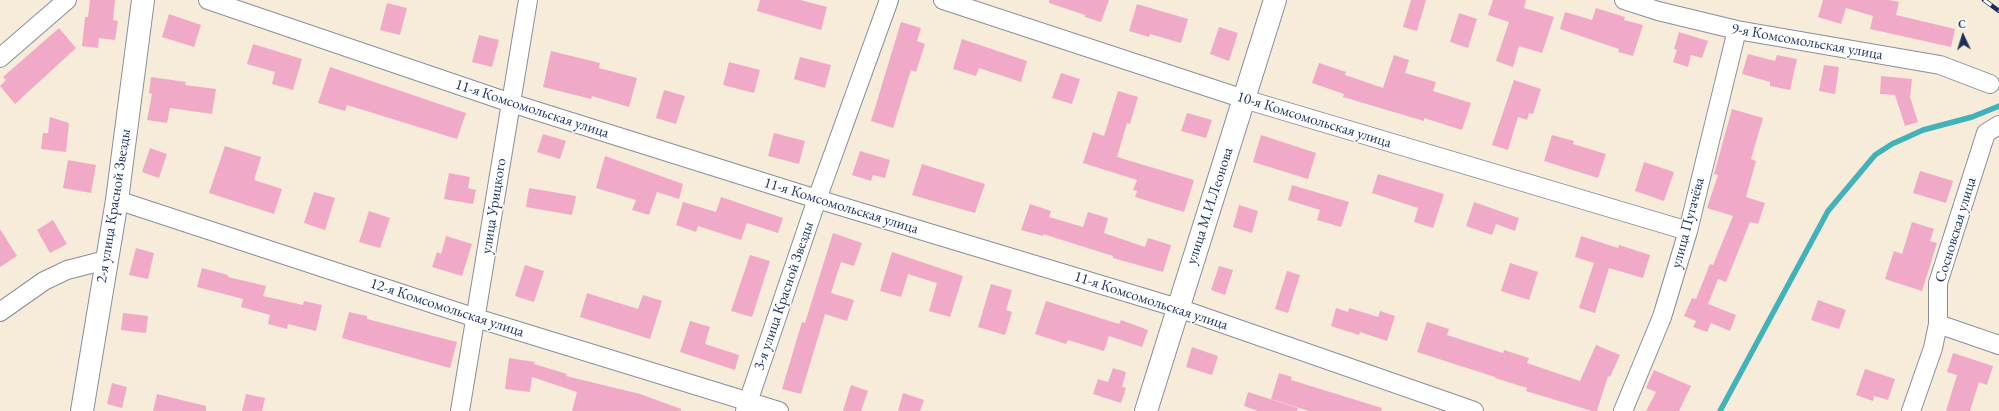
<!DOCTYPE html>
<meta charset="utf-8">
<style>
body{margin:0}
#map{position:relative;width:1999px;height:411px;overflow:hidden;background:#f6ecd9;font-family:"EB Garamond",serif}
canvas{display:block}
.north{position:absolute;left:1943px;top:16px;width:40px;height:40px;-webkit-text-stroke:3px #fff;paint-order:stroke;rotate:356deg;font-size:11px;font-weight:700;line-height:16px;text-align:center;color:#1b2f5e}
.north::after{content:'';display:block;margin:auto;width:14px;height:18px;background:#1b2f5e;clip-path:polygon(50% 0,100% 100%,50% 72%,0 100%)}
</style>
<div id="map">
<canvas width="1999" height="411"></canvas>
<div class="north">С</div>
</div>
<script>
const g = document.querySelector('canvas').getContext('2d');
g.lineJoin = 'round';
const shape = rows => new Path2D(rows.map(r => 'M' + r).join(''));
function strokePath(path, color, width, dash) { g.strokeStyle = color; g.lineWidth = width; g.lineCap = dash ? 'butt' : 'round'; g.setLineDash(dash || []); g.stroke(path); }
function fillPath(path, color) { g.fillStyle = color; g.fill(path, 'evenodd'); }
function label(font, color, halo, rows, align = 'center') {
  g.font = font + ' "EB Garamond",serif'; g.lineWidth = 3; g.setLineDash([]); g.textBaseline = 'middle'; g.strokeStyle = halo; g.fillStyle = color; for (const [text, x, y, turn = 0] of rows) {
    g.save(); g.translate(x, y); g.rotate((+turn || 0) * Math.PI / 180); g.textAlign = isNaN(turn) ? turn : align; if (halo) g.strokeText(text, 0, 0); g.fillText(text, 0, 0); g.restore();
  }
}
strokePath(shape([
 [1720,411,1828,211,1875,155,1892,144,1923,130,1972,117,1999,106]
]), '#42b2ba', 5.5);
fillPath(shape([
 [90,0,115,0,113,20,118,21,115,40,99,38,98,48,82,46,85,17,88,17],
 [760,0,800,0,827,7,821,30,757,11],
 [1049,0,1109,0,1101,22,1085,17,1085,15,1049,3],
 [1411,0,1426,0,1417,31,1403,27],
 [1493,0,1526,0,1524,8,1554,17,1542,53,1519,46,1513,67,1496,61,1509,22,1488,15],
 [1823,0,1889,0,1899,2,1896,15,1955,29,1951,47,1870,29,1873,16,1846,8,1841,24,1818,17],
 [387,3,407,8,400,35,380,30],
 [1137,4,1188,19,1181,43,1150,34,1149,37,1129,31],
 [1596,8,1625,17,1624,20,1643,25,1633,56,1618,52,1619,49,1560,29,1565,12,1592,20],
 [1459,13,1477,19,1468,48,1450,42],
 [169,14,201,25,194,47,162,37],
 [901,22,921,28,917,41,925,44,916,72,911,70,893,128,871,121],
 [1219,27,1238,33,1229,61,1210,54],
 [59,28,76,48,15,104,0,86,6,80,3,77],
 [1679,32,1708,41,1702,58,1691,55,1688,67,1673,62,1677,50,1674,49],
 [479,35,499,40,492,67,472,62],
 [962,39,1027,61,1021,82,979,68,976,76,953,69],
 [253,44,302,59,293,90,272,84,275,72,247,64],
 [551,51,600,63,599,68,637,78,629,107,592,96,591,99,543,87],
 [1748,54,1775,61,1777,55,1797,59,1790,90,1770,86,1770,82,1742,74],
 [1394,55,1409,60,1405,73,1436,82,1433,91,1471,103,1462,130,1424,118,1424,121,1343,97,1344,94,1312,83,1319,63,1346,72,1345,75,1383,88],
 [800,57,831,65,825,88,794,79],
 [729,62,760,70,754,93,723,85],
 [1824,65,1839,67,1835,94,1819,91],
 [330,67,466,113,457,139,347,105,345,111,318,103],
 [1061,73,1080,79,1072,104,1052,98],
 [1881,76,1912,79,1910,97,1918,122,1905,126,1895,95,1880,94],
 [151,77,186,82,185,85,216,89,212,114,170,108,167,123,147,120,152,94,149,93],
 [1514,80,1541,89,1533,114,1529,113,1527,120,1518,117,1508,150,1492,145],
 [664,90,685,96,676,124,656,118],
 [1118,91,1138,97,1130,124,1127,123,1117,157,1194,180,1184,212,1135,197,1137,191,1133,190,1137,180,1083,163,1093,132,1104,136],
 [1732,109,1763,118,1751,159,1756,161,1746,197,1765,203,1758,224,1750,222,1726,282,1718,279,1708,304,1736,315,1730,331,1711,323,1707,332,1693,327,1696,321,1684,316,1692,298,1696,299,1710,264,1713,265,1733,216,1707,208,1718,175,1714,174],
 [1187,113,1212,120,1206,138,1181,131],
 [50,117,69,123,66,152,41,149,43,133,48,133],
 [774,133,805,141,799,164,768,156],
 [543,134,566,141,560,159,537,152],
 [1261,135,1316,153,1308,179,1253,162],
 [1552,135,1574,141,1573,144,1606,154,1598,178,1544,161],
 [225,146,261,157,254,180,282,189,274,214,209,193],
 [150,148,167,154,159,178,142,172],
 [860,151,890,160,885,178,873,175,871,181,852,175],
 [605,156,683,184,679,199,657,192,649,215,632,210,636,200,596,188],
 [68,160,96,165,91,193,63,188],
 [1644,162,1674,172,1664,201,1635,191],
 [922,164,985,184,975,213,912,195],
 [1920,171,1953,181,1946,203,1913,193],
 [449,173,470,177,468,188,476,190,473,204,444,199],
 [1378,174,1444,194,1433,228,1414,222,1418,208,1372,193],
 [1292,185,1349,202,1341,227,1317,220,1320,210,1288,200],
 [529,188,576,196,572,215,526,207],
 [314,192,335,198,325,230,304,223],
 [721,197,783,218,778,233,747,223,741,240,698,226,696,232,676,225,683,202,716,212],
 [1474,202,1519,218,1515,231,1496,224,1492,235,1466,226],
 [1030,204,1051,211,1049,217,1083,227,1088,212,1108,218,1104,233,1145,247,1148,238,1171,245,1163,272,1113,258,1113,256,1043,234,1043,236,1021,230],
 [1239,205,1258,211,1252,233,1233,227],
 [369,211,390,218,380,248,359,242],
 [53,220,67,244,50,253,37,230],
 [1912,222,1934,229,1930,241,1937,243,1922,291,1885,279,1894,251,1902,254],
 [0,229,17,256,0,267],
 [833,233,862,243,854,266,841,262,831,293,854,300,847,321,825,314,801,394,782,389,802,322,805,323],
 [446,236,472,244,462,276,432,267,437,252,441,254],
 [1581,236,1618,248,1619,245,1650,255,1643,278,1609,268,1595,313,1579,308,1594,263,1575,257],
 [136,248,154,253,148,279,129,275],
 [892,252,963,276,950,317,929,311,937,283,908,274,901,297,880,291],
 [750,255,770,261,752,317,731,311],
 [1510,263,1538,272,1529,300,1501,291],
 [525,265,544,271,534,302,515,296],
 [1219,266,1233,270,1225,295,1211,290],
 [202,268,228,275,228,277,266,286,263,296,303,305,304,301,322,305,316,331,288,324,287,329,268,324,270,315,241,307,243,299,197,287],
 [1287,271,1300,275,1288,313,1275,309],
 [991,284,1012,290,1006,310,1012,312,1005,335,978,327],
 [587,293,638,309,643,295,662,301,650,339,580,317],
 [1818,300,1846,310,1839,329,1811,320],
 [1046,301,1119,324,1121,320,1148,330,1142,347,1109,336,1104,351,1068,340,1066,344,1035,334],
 [1336,308,1348,312,1349,308,1378,317,1380,311,1395,316,1387,341,1360,332,1359,335,1331,326],
 [349,312,367,316,367,319,457,342,450,368,342,338],
 [123,313,148,316,146,333,121,330],
 [690,321,710,327,705,344,739,355,735,370,680,352],
 [1427,322,1449,329,1447,335,1503,353,1504,350,1529,358,1527,363,1580,381,1596,345,1620,355,1610,377,1608,376,1597,411,1592,411,1526,391,1527,388,1495,378,1495,377,1417,352],
 [1192,347,1218,356,1212,375,1186,367],
 [1953,353,1993,366,1987,385,1979,382,1970,411,1946,411,1957,375,1947,372],
 [509,358,535,362,534,364,567,374,566,376,640,394,681,409,681,411,572,411,577,392,532,377,530,392,505,389],
 [1113,368,1126,372,1122,387,1126,388,1121,403,1093,394,1098,379,1108,382],
 [1865,369,1895,379,1888,400,1874,396,1873,401,1856,395],
 [1654,370,1691,386,1679,411,1646,411,1656,392,1646,388],
 [1279,373,1292,377,1291,380,1382,408,1381,411,1309,411,1271,399],
 [112,383,127,387,122,408,107,404],
 [851,385,868,391,861,411,843,411],
 [1248,392,1298,408,1297,411,1258,411,1244,406],
 [903,393,924,400,920,411,898,411],
 [157,394,206,406,206,411,153,411],
 [246,394,265,398,262,411,242,411]
]), '#f0aac8');
const street = shape([
 [208,0,511,103,817,199,1178,308,1474,411],
 [943,0,1244,99,1688,231],
 [1624,0,1658,11,1737,30,1940,65,1990,84],
 [0,58,67,0],
 [117,200,476,318,779,411],
 [0,312,44,281,67,270,106,260],
 [1938,324,1999,345],
 [460,411,528,0],
 [745,411,817,199,889,0],
 [1623,411,1662,317,1688,231,1737,30],
 [1911,411,1933,348,1938,324,1938,283,1986,133,1999,125]
]);
const secondary = shape([
 [82,411,117,200,143,0]
]);
const primary = shape([
 [1146,411,1275,0]
]);
strokePath(street, '#888e9c', 20);
strokePath(secondary, '#888e9c', 24);
strokePath(primary, '#888e9c', 24);
strokePath(street, '#fff', 18);
strokePath(secondary, '#fff', 22);
strokePath(primary, '#fff', 22);
const rail = shape([
 [1984,0,1999,11]
]);
strokePath(rail, '#1b2f5e', 4.5);
strokePath(rail, '#fff', 3, [9]);
label('15px', '#1b2f5e', '#fff', [
 ["9-я Комсомольская улица",1807,42,10],
 ["11-я Комсомольская улица",532,109,18],
 ["10-я Комсомольская улица",1314,120,17],
 ["2-я улица Красной Звезды",114,206,-81],
 ["улица Урицкого",494,206,-81],
 ["11-я Комсомольская улица",841,206,17],
 ["улица М.И.Леонова",1210,206,-72],
 ["улица Пугачёва",1688,223,-75],
 ["Сосновская улица",1956,230,-73],
 ["3-я улица Красной Звезды",784,296,-71],
 ["11-я Комсомольская улица",1151,301,18],
 ["12-я Комсомольская улица",447,308,18]
]);
</script>
